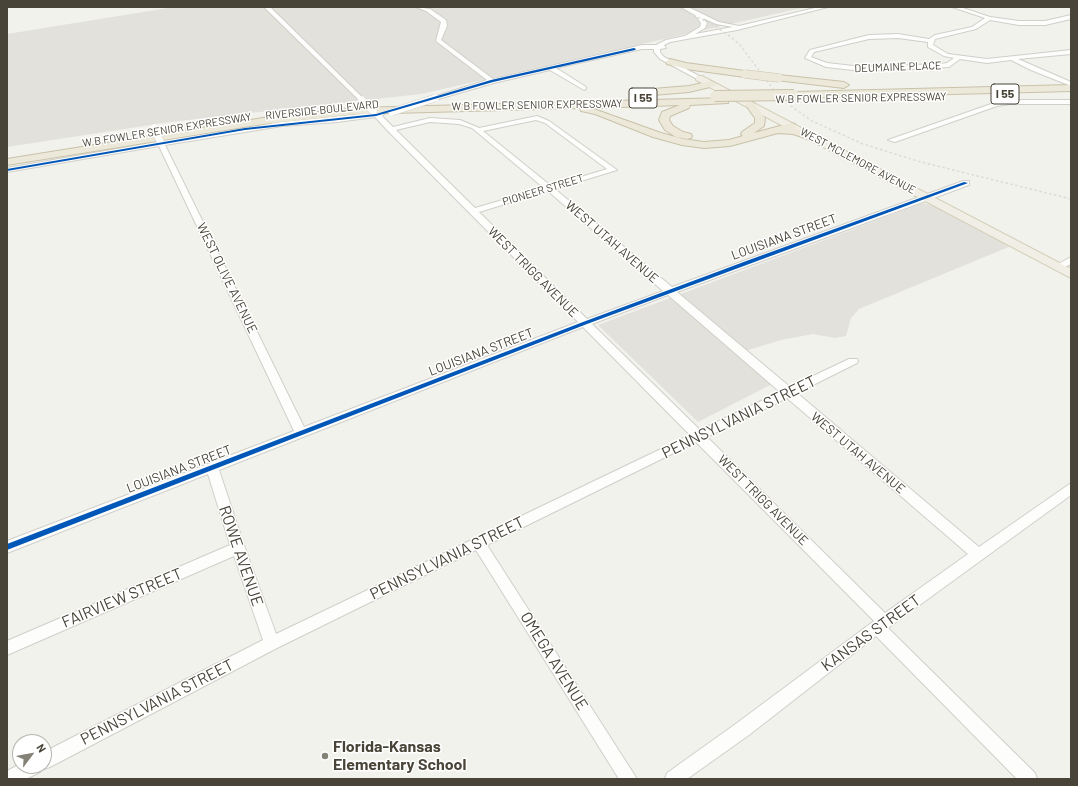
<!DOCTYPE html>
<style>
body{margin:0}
#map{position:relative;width:1078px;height:786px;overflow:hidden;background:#f2f2ed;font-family:Barlow,sans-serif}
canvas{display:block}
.frame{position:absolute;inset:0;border:8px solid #494438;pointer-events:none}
.north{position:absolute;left:12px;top:734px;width:40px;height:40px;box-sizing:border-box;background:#fff;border:1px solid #b6b4af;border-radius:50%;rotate:58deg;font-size:11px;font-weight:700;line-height:16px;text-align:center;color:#494438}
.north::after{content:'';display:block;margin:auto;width:14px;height:18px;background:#848177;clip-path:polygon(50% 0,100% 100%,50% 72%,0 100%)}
</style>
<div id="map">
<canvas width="1078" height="786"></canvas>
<div class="frame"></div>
<div class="north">N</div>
</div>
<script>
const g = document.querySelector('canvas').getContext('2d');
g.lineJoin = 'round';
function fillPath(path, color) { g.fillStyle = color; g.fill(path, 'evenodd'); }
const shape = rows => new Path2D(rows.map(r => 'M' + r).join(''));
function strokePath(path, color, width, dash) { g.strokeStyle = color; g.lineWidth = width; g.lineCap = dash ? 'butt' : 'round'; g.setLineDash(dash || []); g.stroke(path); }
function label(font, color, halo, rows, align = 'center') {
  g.font = font + ' Barlow,sans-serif'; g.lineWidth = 3; g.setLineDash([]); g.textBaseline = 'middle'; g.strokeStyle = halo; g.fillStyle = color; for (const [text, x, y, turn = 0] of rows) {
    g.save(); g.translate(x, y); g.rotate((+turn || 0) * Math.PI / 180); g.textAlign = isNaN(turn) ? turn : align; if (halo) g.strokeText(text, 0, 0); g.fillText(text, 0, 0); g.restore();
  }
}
fillPath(shape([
 [174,7,806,7,421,94,170,122,7,147,7,34],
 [923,203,934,206,1011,246,859,309,851,318,846,336,835,338,813,334,781,340,745,351,780,380,698,422,598,325]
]), '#e2e1db');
const minor = shape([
 [264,7,270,7,364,99,364,101,360,101,264,7],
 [416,7,430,9,446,20,447,26,441,40,493,79,642,45,656,45,666,40,685,36,700,27,701,23,695,15,681,7,688,7,719,22,739,26,819,7,828,7,737,30,670,42,664,45,666,48,660,49,660,52,664,57,701,77,702,78,699,80,660,59,654,52,654,49,642,49,556,68,586,87,586,89,584,90,550,70,494,83,435,100,433,99,433,97,487,80,436,41,441,22,426,11,416,7],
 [703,18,716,24,733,27,695,34,705,28,707,23,703,18],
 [952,7,960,7,990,17,1019,21,1045,21,1071,15,1071,19,1045,25,1019,25,990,20,976,29,935,39,933,45,948,54,987,59,1071,50,1071,54,1018,59,1071,82,1071,86,1031,70,1011,60,987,63,960,59,949,67,862,71,826,67,805,58,810,50,869,35,898,34,929,39,935,35,972,27,985,18,952,7],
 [898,38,928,42,928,47,944,56,954,58,947,63,940,64,862,67,827,63,811,57,814,52,869,39,898,38],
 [1010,100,1071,100,1071,104,1010,104,997,106,895,142,888,140,994,103,1010,100],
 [373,109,378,112,383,113,384,114,382,116,393,127,430,118,460,120,479,128,537,116,549,121,617,170,555,189,672,287,963,181,969,181,969,185,677,292,790,387,849,359,857,359,858,361,857,363,797,393,979,547,1071,483,1071,495,888,628,1035,773,1037,779,1017,779,876,636,749,735,687,779,665,779,667,773,737,723,874,621,696,442,487,545,637,779,619,779,476,550,277,648,50,767,44,769,41,768,40,772,26,779,7,779,7,771,20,764,20,766,44,766,44,752,263,640,234,556,7,655,7,641,230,545,208,474,7,553,7,541,294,431,159,146,7,172,7,168,157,142,160,139,163,141,282,122,371,113,370,111,373,109],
 [375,117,388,131,578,322,304,427,165,145,282,126,337,122,375,117],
 [536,120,545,123,607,169,551,186,483,131,536,120],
 [430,122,459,124,472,128,544,188,475,208,396,130,430,122],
 [548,191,663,291,587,319,479,212,548,191],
 [668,295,780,392,700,430,592,324,668,295],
 [583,327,690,435,276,634,245,548,219,470,583,327],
 [787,398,968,554,885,613,707,437,787,398],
 [1071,257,1071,264,1058,270,1053,267,1071,257]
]);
const major = shape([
 [696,76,702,76,1071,269,1071,278,696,80,696,76]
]);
const highway = shape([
 [670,59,686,63,745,71,749,74,745,77,686,69,667,64,666,62,670,59],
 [779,75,844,82,849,85,844,88,776,80,776,76,779,75],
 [711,81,716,84,714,86,689,92,653,95,648,92,653,89,689,86,711,81],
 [1071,85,1071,91,794,98,789,95,794,92,1071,85],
 [725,98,728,99,728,103,690,105,689,108,670,116,669,120,673,126,683,132,691,134,692,136,691,138,687,139,676,137,665,130,659,120,662,112,680,105,591,108,661,133,683,139,704,142,729,140,743,136,741,134,742,132,755,123,755,118,745,104,750,101,753,102,765,118,764,126,754,133,791,123,795,124,796,126,795,128,818,136,819,138,814,141,793,134,778,133,730,146,704,148,682,145,653,137,595,114,581,111,580,108,355,114,263,124,7,165,7,159,263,118,355,108,725,98]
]);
strokePath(minor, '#d0cfca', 2);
strokePath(major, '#d4d0bb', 2);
strokePath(highway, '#c9c2a9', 2);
fillPath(minor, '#fdfdfc');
fillPath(major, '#f1efe5');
fillPath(highway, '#ece9da');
strokePath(shape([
 [675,7,710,23,731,37,740,45,773,89,791,106,812,121,863,144,921,162,1071,199]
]), '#dadad9', 1.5, [2.5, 2.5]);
const minorBridge = shape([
 [362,100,373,111],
 [392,112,435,98],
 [154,128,160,141]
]);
const highwayBridgeFar1 = shape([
 [745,74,779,78]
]);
const highwayBridge = shape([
 [715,96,794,95]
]);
strokePath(minorBridge, '#d0cfca', 8, []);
strokePath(highwayBridgeFar1, '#c9c2a9', 9, []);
strokePath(highwayBridge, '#c9c2a9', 12, []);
strokePath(minorBridge, '#fdfdfc', 7);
strokePath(highwayBridgeFar1, '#ece9da', 8);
strokePath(highwayBridge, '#ece9da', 10);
fillPath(shape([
 [634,48,636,49,635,50,493,82,376,116,245,130,7,171,7,169,245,128,376,114,491,80,634,48],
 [964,182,968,183,587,324,7,550,7,544,583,322,749,260,964,182]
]), '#0057b8');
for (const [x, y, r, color] of [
 [325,756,4,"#848177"]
]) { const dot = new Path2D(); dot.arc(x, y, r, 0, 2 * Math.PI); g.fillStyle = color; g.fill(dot); strokePath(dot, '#fff', 1.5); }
label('11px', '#494438', '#fff', [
 ["DEUMAINE PLACE",898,67,-2],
 ["W B FOWLER SENIOR EXPRESSWAY",861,98,-1],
 ["W B FOWLER SENIOR EXPRESSWAY",537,105,-1],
 ["RIVERSIDE BOULEVARD",322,110,-6],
 ["W B FOWLER SENIOR EXPRESSWAY",167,130,-9],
 ["WEST MCLEMORE AVENUE",858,161,28],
 ["PIONEER STREET",543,190,-17]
]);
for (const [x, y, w] of [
 [1005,94,28],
 [643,98,28]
]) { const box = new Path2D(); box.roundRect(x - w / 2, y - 10, w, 20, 3); g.fillStyle = '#fff'; g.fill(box); strokePath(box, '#494438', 1); }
label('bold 12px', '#494438', null, [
 ["I 55",1005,94],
 ["I 55",643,98]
]);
label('13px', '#494438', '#fff', [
 ["LOUISIANA STREET",784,237,-20],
 ["WEST UTAH AVENUE",612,242,41],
 ["WEST TRIGG AVENUE",533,272,45],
 ["WEST OLIVE AVENUE",227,278,64],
 ["LOUISIANA STREET",481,352,-21],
 ["WEST UTAH AVENUE",858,453,40],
 ["LOUISIANA STREET",179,469,-21],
 ["WEST TRIGG AVENUE",763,500,45]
]);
label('16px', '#494438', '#fff', [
 ["PENNSYLVANIA STREET",739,417,-26],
 ["ROWE AVENUE",241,556,71],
 ["PENNSYLVANIA STREET",447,558,-26],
 ["FAIRVIEW STREET",122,598,-23],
 ["KANSAS STREET",871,633,-36],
 ["OMEGA AVENUE",554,661,58],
 ["PENNSYLVANIA STREET",157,702,-27]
]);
label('bold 16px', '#494438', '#fff', [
 ["Florida-Kansas",333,747],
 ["Elementary School",333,765]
], 'left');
</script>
